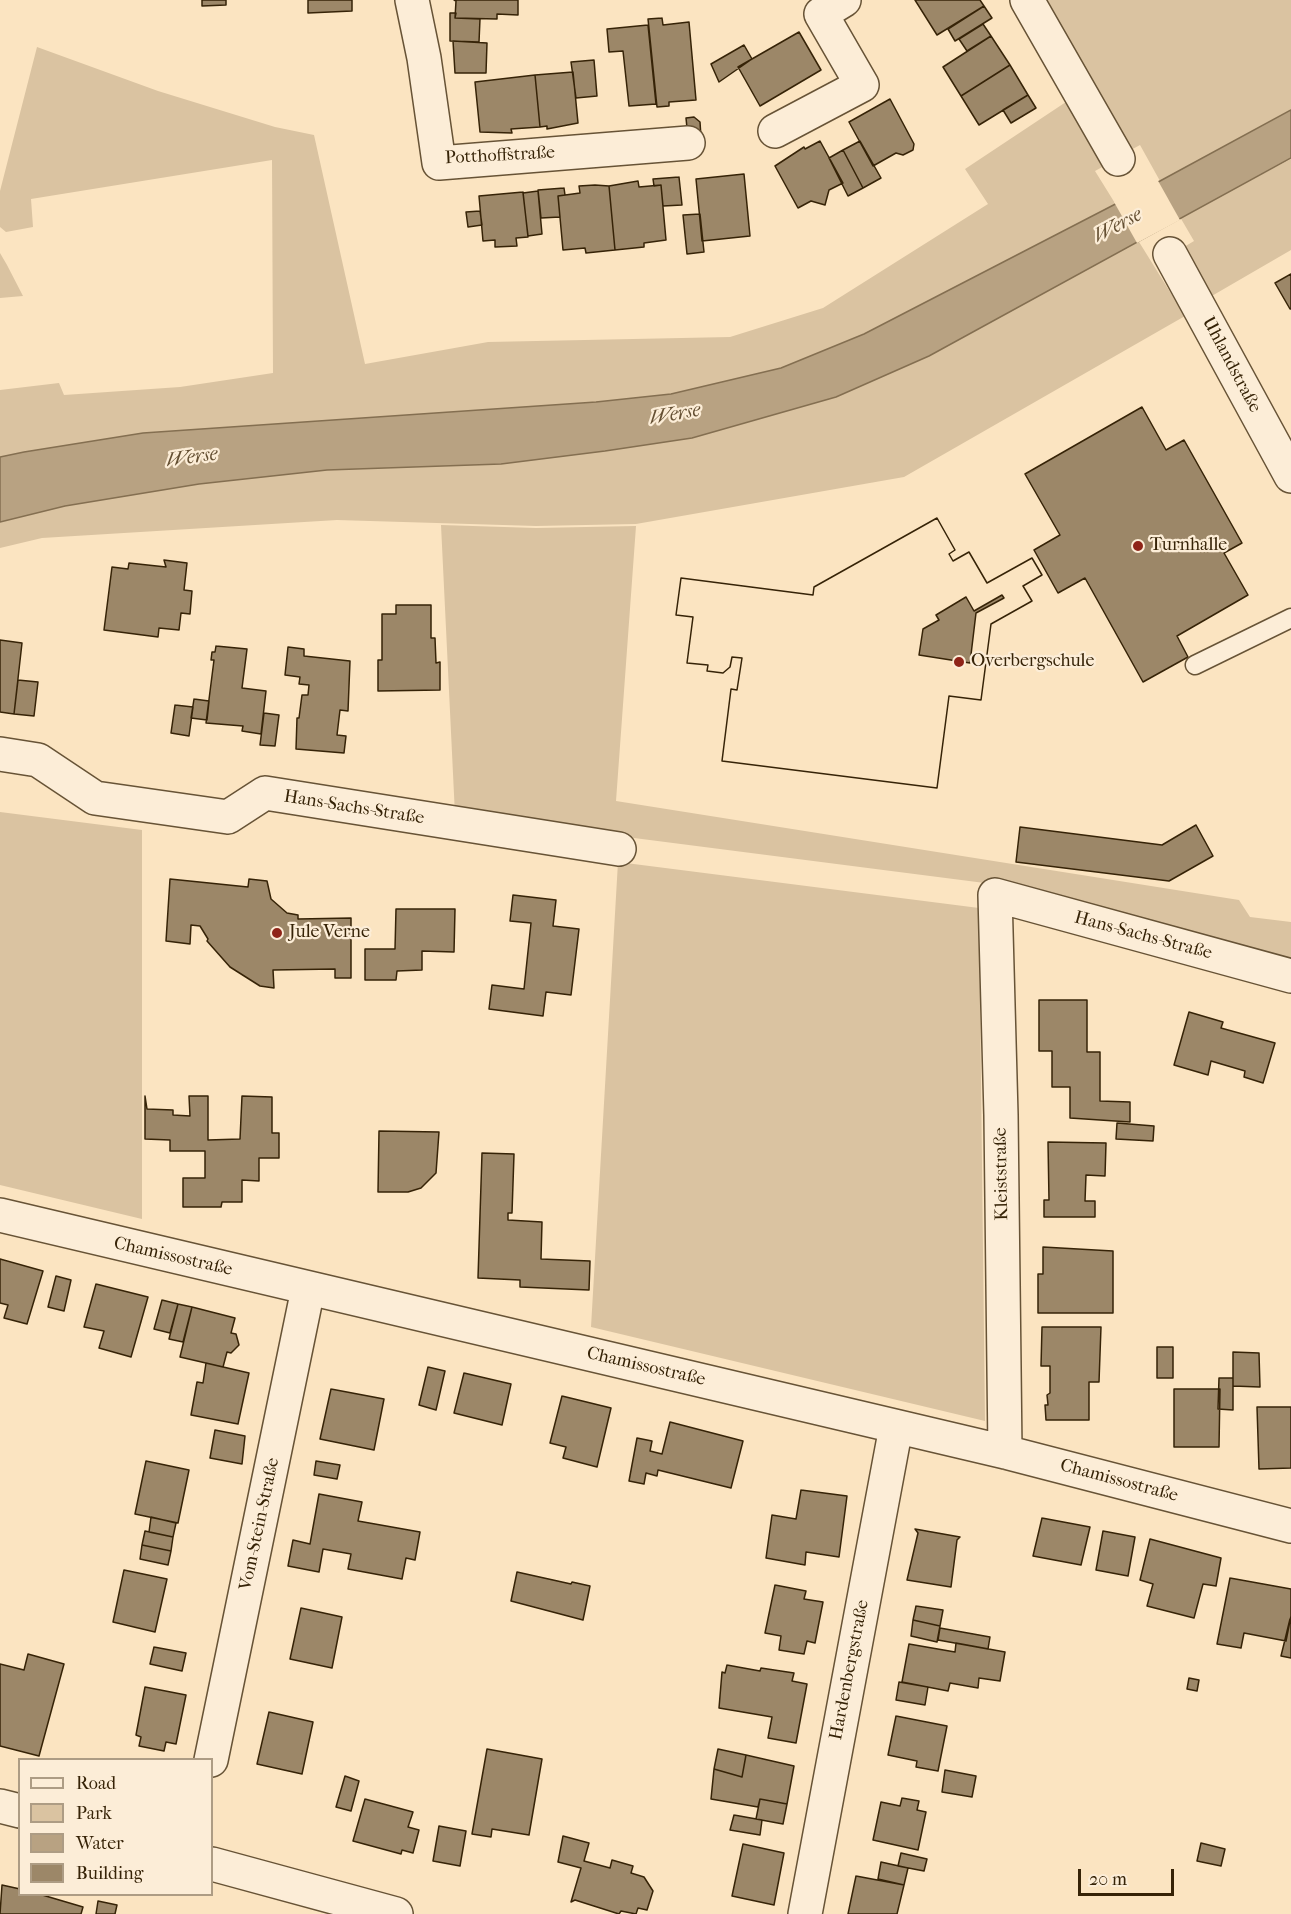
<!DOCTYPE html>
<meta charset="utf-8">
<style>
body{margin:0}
#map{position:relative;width:1291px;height:1914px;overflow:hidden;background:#fbe4c1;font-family:"IM FELL French Canon",serif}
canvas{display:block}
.legend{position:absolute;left:18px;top:1758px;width:195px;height:138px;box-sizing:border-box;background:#fcedd7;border:2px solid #ad9c84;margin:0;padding:8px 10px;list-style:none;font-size:18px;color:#362307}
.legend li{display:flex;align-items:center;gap:12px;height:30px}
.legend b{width:30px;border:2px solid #ad9c84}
.scale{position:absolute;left:1078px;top:1869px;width:96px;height:27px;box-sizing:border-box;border:3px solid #362307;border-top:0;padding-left:8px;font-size:18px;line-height:21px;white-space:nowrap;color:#362307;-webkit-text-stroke:4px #fcedd7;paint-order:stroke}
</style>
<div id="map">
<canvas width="1291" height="1914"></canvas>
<ul class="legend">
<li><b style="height:8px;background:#fcedd7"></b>Road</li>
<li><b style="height:16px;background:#dac3a1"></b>Park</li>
<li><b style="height:16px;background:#b8a282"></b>Water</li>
<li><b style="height:16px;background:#9c8768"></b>Building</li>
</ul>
<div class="scale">20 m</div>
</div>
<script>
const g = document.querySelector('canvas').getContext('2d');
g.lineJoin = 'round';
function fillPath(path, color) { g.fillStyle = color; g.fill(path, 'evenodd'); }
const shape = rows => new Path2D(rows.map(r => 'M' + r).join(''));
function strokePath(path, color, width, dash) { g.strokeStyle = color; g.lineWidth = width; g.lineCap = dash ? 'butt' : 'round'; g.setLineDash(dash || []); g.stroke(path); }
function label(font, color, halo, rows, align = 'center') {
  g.font = font + ' "IM FELL French Canon",serif'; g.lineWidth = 4.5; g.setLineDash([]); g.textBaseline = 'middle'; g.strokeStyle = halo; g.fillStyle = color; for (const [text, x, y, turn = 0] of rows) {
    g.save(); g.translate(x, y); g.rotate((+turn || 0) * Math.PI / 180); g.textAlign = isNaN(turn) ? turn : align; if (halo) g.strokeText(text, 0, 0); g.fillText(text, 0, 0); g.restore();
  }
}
fillPath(shape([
 [1041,0,1291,0,1291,110,1160,181,1140,145,1129,151],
 [37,47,158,91,275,127,314,135,365,364,488,342,730,337,823,308,988,204,965,169,1072,98,1106,165,1095,171,1185,316,904,477,636,524,536,526,337,520,42,538,0,548,0,390,59,383,64,395,180,387,273,373,272,160,31,199,33,227,6,232,0,227,0,191],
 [1291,159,1291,250,1210,297,1184,247,1194,241,1180,217],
 [0,253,7,265,23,296,0,298],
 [441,525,536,528,636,526,616,801,1239,900,1250,917,1291,922,1291,963,1008,886,455,815],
 [0,812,142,830,142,1219,0,1185],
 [618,862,979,908,985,1421,591,1327]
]), '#dac3a1');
const water = shape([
 [1291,110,1291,158,929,356,836,397,692,438,605,451,501,464,327,470,199,484,65,506,0,522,0,457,24,452,143,433,596,402,671,394,781,368,864,334,1160,181,1291,110]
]);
fillPath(water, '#b8a282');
strokePath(water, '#846f51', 1.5);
fillPath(shape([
 [1157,179,1180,220,1137,243,1114,202]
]), '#fbe4c1');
const building = shape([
 [202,0,226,0,226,5,202,6,202,0],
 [308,0,352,0,352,11,308,13,308,0],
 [454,0,518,0,518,15,497,14,497,19,455,18,456,1,454,0],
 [915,0,980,0,984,6,937,35,915,0],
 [984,6,992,18,955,41,948,29,984,6],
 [450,13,456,13,455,18,480,19,479,42,450,41,450,13],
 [662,18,663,25,689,22,696,100,669,102,669,106,657,107,648,19,662,18],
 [983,24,991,36,967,51,959,39,983,24],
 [648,25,656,104,629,106,623,51,609,52,607,29,648,25],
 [799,32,821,70,760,106,738,67,799,32],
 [991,36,1010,65,961,96,943,67,991,36],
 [453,41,487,43,486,73,455,73,453,41],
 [744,45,752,59,719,82,711,64,744,45],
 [594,60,597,96,576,98,571,62,594,60],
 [1010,65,1028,95,979,125,961,96,1010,65],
 [573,72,578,123,547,129,547,126,540,127,535,75,573,72],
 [535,75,540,127,511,129,512,133,480,132,475,82,535,75],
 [1028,95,1036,108,1011,123,1003,110,1028,95],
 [890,99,914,144,913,150,903,155,896,153,873,166,849,122,890,99],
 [694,117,700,122,701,137,688,138,686,118,694,117],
 [820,141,843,183,829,190,825,205,811,201,798,208,775,166,804,147,805,149,820,141],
 [860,141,881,178,863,188,843,150,860,141],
 [843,150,863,188,848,196,829,158,843,150],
 [744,174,750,236,702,241,696,179,744,174],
 [679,177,682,205,663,206,661,185,654,186,653,179,679,177],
 [638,181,639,187,661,185,666,240,644,243,644,247,615,250,609,186,638,181],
 [595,185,609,186,615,250,586,253,585,248,563,250,558,196,580,193,579,186,595,185],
 [564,188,565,195,558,196,560,217,541,218,538,190,564,188],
 [538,191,542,234,528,236,523,193,538,191],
 [523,192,528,237,516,238,517,246,495,247,495,240,483,241,479,196,523,192],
 [480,211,482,225,468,227,466,212,480,211],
 [700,214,704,252,687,254,683,215,700,214],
 [1291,274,1291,309,1290,309,1275,283,1291,274],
 [1142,407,1166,450,1184,440,1242,543,1224,553,1248,595,1177,636,1188,657,1143,682,1085,578,1058,593,1034,550,1060,535,1025,474,1142,407],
 [937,518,955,550,949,554,953,561,969,552,987,583,1032,558,1042,575,1023,586,1032,601,991,624,981,700,949,696,937,788,722,761,731,689,737,690,742,658,732,657,730,667,723,673,707,671,708,665,687,663,693,617,676,615,681,578,813,595,814,587,937,518],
 [1002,595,1004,598,976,613,970,663,919,655,923,629,939,620,936,615,966,597,974,611,1002,595],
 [937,518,955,550,949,554,953,561,969,552,987,583,1032,558,1042,575,1023,586,1032,601,991,624,981,700,949,696,937,788,722,761,731,689,737,690,742,658,732,657,730,667,723,673,707,671,708,665,687,663,693,617,676,615,681,578,813,595,814,587,937,518],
 [164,560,187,563,184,590,192,591,190,614,181,613,179,630,159,628,158,637,104,630,112,567,128,569,129,563,166,567,164,560],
 [396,605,431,605,431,638,435,638,436,663,440,662,440,690,378,691,378,660,382,660,382,614,396,614,396,605],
 [0,640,22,643,14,714,0,712,0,640],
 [216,646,247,649,242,688,266,691,261,734,242,731,243,726,206,723,214,660,211,660,212,652,215,652,216,646],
 [288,647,304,649,304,656,350,661,348,711,340,710,337,735,346,736,344,753,296,749,297,718,299,718,302,695,308,695,309,685,299,684,300,677,285,675,288,647],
 [18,680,38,682,34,716,14,714,18,680],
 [194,699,209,701,207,720,191,718,194,699],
 [175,705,193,707,189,736,171,733,175,705],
 [264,713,279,715,275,746,260,745,264,713],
 [1196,825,1213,856,1169,881,1016,862,1020,827,1162,845,1196,825],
 [170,879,248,887,249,879,267,881,271,899,287,913,298,915,298,919,351,918,351,978,335,978,335,969,273,970,274,988,260,986,230,967,207,941,208,939,200,926,191,925,190,944,166,941,170,879],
 [513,895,556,900,553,926,579,929,571,995,546,992,543,1016,489,1009,492,985,524,989,531,923,510,921,513,895],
 [396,909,455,909,454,952,422,951,422,970,397,971,396,980,365,980,365,949,395,949,396,909],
 [1039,1000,1087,1000,1087,1052,1100,1052,1100,1101,1130,1102,1130,1122,1070,1118,1070,1087,1052,1087,1052,1051,1039,1051,1039,1000],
 [1189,1012,1223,1022,1221,1028,1275,1043,1263,1083,1244,1077,1245,1071,1211,1061,1208,1075,1174,1065,1189,1012],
 [145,1096,147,1109,173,1110,173,1115,190,1116,189,1096,208,1096,208,1140,240,1139,242,1096,272,1097,272,1133,279,1133,279,1158,259,1158,259,1181,242,1180,242,1202,222,1202,221,1207,183,1207,183,1178,205,1178,205,1151,170,1151,170,1140,145,1139,145,1096],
 [1117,1123,1154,1126,1153,1141,1116,1139,1117,1123],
 [379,1131,439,1132,436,1173,421,1188,408,1192,378,1192,379,1131],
 [1048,1142,1106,1143,1105,1176,1086,1175,1085,1201,1095,1201,1095,1217,1044,1217,1044,1200,1049,1200,1048,1142],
 [482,1153,514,1154,512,1213,508,1213,508,1220,542,1222,541,1259,590,1261,589,1290,520,1287,520,1280,478,1278,482,1153],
 [1043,1247,1113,1251,1113,1313,1038,1313,1038,1274,1043,1274,1043,1247],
 [0,1259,43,1271,27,1324,4,1318,8,1305,0,1303,0,1259],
 [56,1276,71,1280,64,1311,48,1307,56,1276],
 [96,1284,148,1297,131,1357,99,1348,104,1331,84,1327,96,1284],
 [162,1300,178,1304,170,1333,154,1329,162,1300],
 [178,1304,192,1307,183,1342,169,1339,178,1304],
 [192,1307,235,1318,231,1333,236,1334,239,1345,231,1353,227,1352,223,1367,180,1357,192,1307],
 [1042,1327,1101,1327,1099,1382,1089,1382,1089,1420,1046,1420,1045,1405,1048,1405,1047,1395,1050,1393,1050,1366,1041,1366,1042,1327],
 [1157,1347,1173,1347,1173,1378,1157,1378,1157,1347],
 [1233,1352,1259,1353,1260,1387,1233,1386,1233,1352],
 [206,1363,249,1373,238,1424,191,1415,197,1382,203,1383,206,1363],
 [428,1367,445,1371,436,1410,419,1405,428,1367],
 [464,1373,511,1384,502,1425,454,1413,464,1373],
 [1219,1378,1233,1378,1233,1410,1218,1409,1219,1378],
 [331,1389,384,1399,374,1450,320,1439,331,1389],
 [1174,1389,1220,1389,1219,1447,1174,1447,1174,1389],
 [562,1396,611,1408,597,1467,563,1458,566,1447,550,1443,562,1396],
 [1257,1407,1291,1407,1291,1468,1259,1469,1257,1407],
 [670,1422,743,1441,731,1488,658,1470,657,1476,646,1473,644,1484,629,1481,637,1438,652,1441,650,1451,662,1454,670,1422],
 [215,1430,245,1436,242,1464,210,1458,215,1430],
 [146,1461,189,1470,178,1523,135,1514,146,1461],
 [316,1461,340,1465,337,1479,314,1475,316,1461],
 [801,1490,847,1496,839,1557,806,1552,805,1565,766,1558,772,1515,796,1519,801,1490],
 [319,1494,362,1502,358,1521,420,1532,415,1560,406,1558,402,1579,348,1569,351,1554,323,1549,319,1572,288,1566,293,1540,310,1544,319,1494],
 [151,1517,176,1523,173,1537,149,1532,151,1517],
 [1042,1518,1090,1527,1081,1565,1033,1556,1042,1518],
 [915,1529,960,1537,957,1540,951,1587,907,1580,918,1533,915,1529],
 [145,1531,173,1537,171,1551,142,1545,145,1531],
 [1103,1531,1135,1537,1128,1576,1096,1570,1103,1531],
 [1150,1539,1221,1558,1216,1586,1203,1584,1194,1618,1147,1606,1153,1584,1140,1580,1150,1539],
 [142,1545,171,1551,168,1565,140,1559,142,1545],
 [124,1570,167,1579,155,1632,113,1622,124,1570],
 [517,1572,571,1584,572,1582,590,1586,583,1620,511,1601,517,1572],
 [1230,1578,1291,1589,1291,1616,1286,1641,1244,1633,1241,1648,1217,1644,1230,1578],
 [775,1585,806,1591,804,1599,823,1602,815,1643,807,1641,804,1654,779,1650,781,1636,765,1633,775,1585],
 [916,1606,943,1610,940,1626,913,1620,916,1606],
 [301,1608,342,1617,332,1668,290,1659,301,1608],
 [1290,1619,1291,1619,1291,1658,1281,1656,1290,1619],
 [913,1620,940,1626,937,1642,911,1636,913,1620],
 [940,1628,990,1637,988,1649,938,1640,940,1628],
 [956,1643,1005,1652,1000,1681,979,1678,978,1688,950,1683,948,1691,902,1682,909,1644,955,1652,956,1643],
 [154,1647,186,1653,182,1671,150,1664,154,1647],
 [28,1654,64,1664,39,1756,0,1746,0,1664,24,1670,28,1654],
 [727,1665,760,1671,761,1668,794,1673,792,1681,807,1684,796,1743,768,1738,772,1717,719,1708,722,1672,725,1673,727,1665],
 [1189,1678,1199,1680,1197,1691,1187,1689,1189,1678],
 [899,1682,928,1687,925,1705,896,1700,899,1682],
 [145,1687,186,1695,176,1744,166,1742,164,1751,139,1746,141,1737,136,1735,145,1687],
 [269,1712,313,1722,302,1774,257,1764,269,1712],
 [896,1716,947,1726,938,1771,916,1767,917,1761,888,1755,896,1716],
 [487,1749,542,1759,529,1835,492,1829,491,1837,472,1834,487,1749],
 [718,1749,746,1755,742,1777,714,1769,718,1749],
 [746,1755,794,1766,787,1804,760,1799,758,1807,711,1799,714,1769,742,1777,746,1755],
 [945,1770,976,1776,972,1797,942,1792,945,1770],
 [345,1776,359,1781,351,1811,336,1807,345,1776],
 [902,1798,919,1801,917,1810,926,1812,918,1850,873,1840,881,1802,900,1806,902,1798],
 [365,1799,413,1812,408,1827,419,1830,413,1853,402,1850,401,1854,353,1841,365,1799],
 [760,1799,787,1804,783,1824,756,1819,760,1799],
 [734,1815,762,1820,760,1835,730,1830,734,1815],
 [439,1826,466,1831,460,1866,433,1861,439,1826],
 [563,1836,589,1843,584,1861,610,1868,612,1860,633,1866,631,1873,644,1877,653,1891,647,1910,638,1908,636,1914,621,1911,619,1914,575,1900,571,1902,581,1868,558,1862,563,1836],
 [1201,1843,1225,1849,1221,1866,1197,1861,1201,1843],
 [743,1844,784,1853,774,1905,732,1896,743,1844],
 [901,1853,927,1859,924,1871,898,1866,901,1853],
 [881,1862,908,1868,904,1885,878,1879,881,1862],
 [856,1876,904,1885,897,1914,848,1914,856,1876],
 [2,1885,20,1889,20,1894,39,1894,83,1907,81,1914,0,1914,2,1885],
 [98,1901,117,1905,115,1914,96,1914,98,1901]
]);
fillPath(building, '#9c8768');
strokePath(building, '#362307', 1.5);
const service = shape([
 [1195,665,1291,618]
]);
const minor = shape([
 [412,0,424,58,439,163,688,143],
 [1027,0,1118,159],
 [775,131,862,85,821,14,844,0],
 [1170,254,1291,476],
 [0,754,38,760,95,798,228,817,265,793,619,849],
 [0,1215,1005,1452,1291,1526],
 [1005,1452,1001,1115,995,895,1291,976],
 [211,1760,308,1289],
 [0,1806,20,1811],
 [212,1864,396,1914],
 [805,1914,896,1427]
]);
strokePath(service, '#675336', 21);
strokePath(minor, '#675336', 36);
strokePath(service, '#fcedd7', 18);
strokePath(minor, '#fcedd7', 33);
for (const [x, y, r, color] of [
 [1138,546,6,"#8f2418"],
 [959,662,6,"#8f2418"],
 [277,933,6,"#8f2418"]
]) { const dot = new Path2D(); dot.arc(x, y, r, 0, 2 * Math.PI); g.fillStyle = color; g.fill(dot); strokePath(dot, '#fcedd7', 2); }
label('18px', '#362307', '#fcedd7', [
 ["Potthoffstraße",500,156,-3],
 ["Uhlandstraße",1231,365,62],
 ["Hans-Sachs-Straße",354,808,9],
 ["Hans-Sachs-Straße",1143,936,15],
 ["Kleiststraße",1002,1174,-91],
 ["Chamissostraße",173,1257,13],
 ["Chamissostraße",646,1367,13],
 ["Chamissostraße",1119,1481,15],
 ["Vom-Stein-Straße",260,1524,-78],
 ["Hardenbergstraße",850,1670,-79]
]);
label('18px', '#362307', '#fcedd7', [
 ["Turnhalle",1150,546],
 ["Overbergschule",971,662],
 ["Jule Verne",289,933]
], 'left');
label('italic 20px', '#644f32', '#fcedd7', [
 ["Werse",1118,226,-28],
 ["Werse",675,415,-10],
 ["Werse",192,458,-8]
]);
</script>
